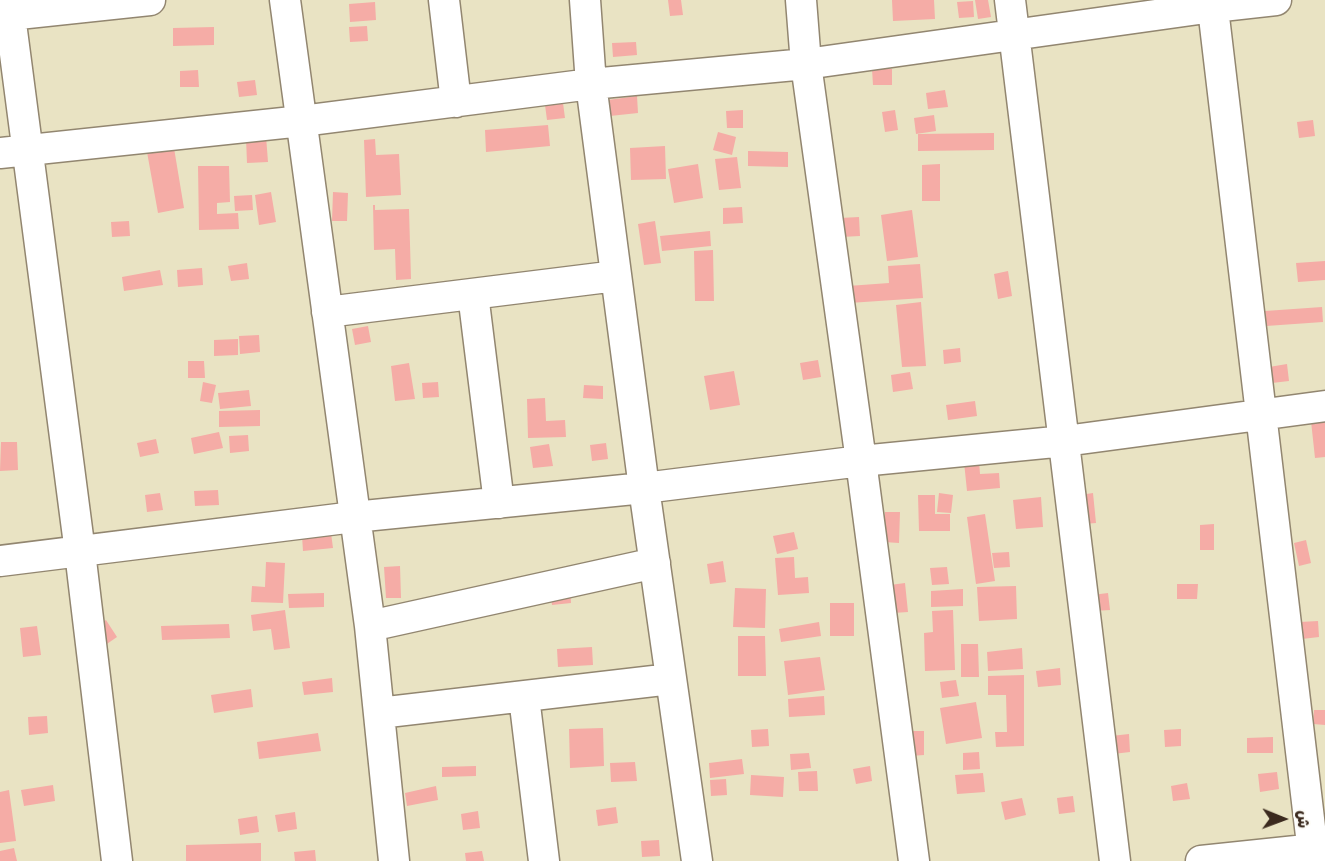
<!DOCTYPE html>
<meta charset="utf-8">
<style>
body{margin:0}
#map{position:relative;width:1325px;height:861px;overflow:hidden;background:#e9e3c3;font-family:Dekko,"Playpen Sans Arabic",sans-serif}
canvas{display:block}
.north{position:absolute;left:1253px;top:789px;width:60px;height:60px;-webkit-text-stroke:4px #fdfcf7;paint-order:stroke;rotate:91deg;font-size:16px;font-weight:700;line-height:24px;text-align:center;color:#3b2a1e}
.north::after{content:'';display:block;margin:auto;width:21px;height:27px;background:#3b2a1e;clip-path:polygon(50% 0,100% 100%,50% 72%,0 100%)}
</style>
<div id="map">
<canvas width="1325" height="861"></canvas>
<div class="north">ش</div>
</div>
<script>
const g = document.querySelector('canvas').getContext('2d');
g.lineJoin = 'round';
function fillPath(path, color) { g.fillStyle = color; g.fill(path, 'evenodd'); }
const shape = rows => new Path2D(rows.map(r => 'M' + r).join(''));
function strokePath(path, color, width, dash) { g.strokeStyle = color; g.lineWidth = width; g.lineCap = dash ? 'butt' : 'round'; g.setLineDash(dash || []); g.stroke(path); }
fillPath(shape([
 [668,0,681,0,683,15,670,16],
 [892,0,934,0,935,19,893,21],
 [975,0,988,0,991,17,978,19],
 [973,1,974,17,959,18,957,2],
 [375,2,376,20,350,22,349,4],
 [367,26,368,41,350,42,349,27],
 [214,27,214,45,173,46,173,28],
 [636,42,637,55,613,57,612,43],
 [872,69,892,69,892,85,873,85],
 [198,70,199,87,180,87,180,71],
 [255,80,257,95,239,97,237,82],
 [945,90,948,107,928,109,926,93],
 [637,96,638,113,610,116,608,100],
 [563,103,565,118,547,120,545,105],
 [743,110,743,128,727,128,726,111],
 [895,110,898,130,885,132,882,112],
 [934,115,936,131,916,134,914,118],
 [1313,120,1315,136,1299,138,1297,122],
 [548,125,550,146,486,152,485,130],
 [718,132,736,137,732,155,713,150],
 [994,133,994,150,918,151,918,134],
 [266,136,268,162,247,163,246,138],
 [375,139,376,155,399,154,401,195,366,197,364,140],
 [665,146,666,179,631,180,630,148],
 [174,148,184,208,158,213,147,152],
 [748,151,788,152,788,167,748,166],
 [737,157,741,188,719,190,715,159],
 [698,164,703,198,674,203,668,169],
 [940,164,940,201,922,201,922,165],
 [198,166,229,166,230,202,217,203,217,214,238,213,239,229,199,230],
 [271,192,276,222,259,225,255,195],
 [333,192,348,193,347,221,332,221],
 [252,195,253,210,235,211,234,196],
 [373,205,375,205,375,210,409,209,411,279,396,280,395,249,374,250],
 [742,207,743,223,723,224,723,208],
 [912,210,918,257,887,261,881,215],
 [859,217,860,236,841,237,840,218],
 [129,221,130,236,112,237,111,222],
 [655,221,661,263,644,265,638,224],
 [710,231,711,246,662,251,660,236],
 [713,250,714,301,695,301,694,251],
 [1325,261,1325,280,1298,282,1296,263],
 [247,263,249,279,231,281,228,266],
 [920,264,923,298,849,303,848,286,889,283,888,266],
 [202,268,203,285,178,287,177,270],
 [160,270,163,285,124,291,122,277],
 [1008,271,1012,296,998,299,994,274],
 [921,302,926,366,902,367,896,305],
 [1322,307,1323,322,1266,326,1265,311],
 [368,326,371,342,355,345,352,329],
 [259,335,260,352,240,354,239,336],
 [238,339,238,355,214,356,214,340],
 [960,348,961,362,944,364,943,350],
 [818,360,821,377,803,380,800,363],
 [188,361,204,361,205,378,188,378],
 [409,363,415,399,395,401,391,366],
 [1287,364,1289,381,1272,383,1269,367],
 [734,371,740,405,710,410,704,376],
 [910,372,913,389,893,392,891,375],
 [203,382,216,385,212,403,200,401],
 [438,382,439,397,423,398,422,383],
 [584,385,603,386,603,399,583,398],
 [249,390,251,406,220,409,218,393],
 [545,398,546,421,565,420,566,437,528,438,527,399],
 [975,401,977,416,948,420,946,405],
 [260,410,260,426,219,427,219,411],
 [1325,420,1325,457,1315,458,1311,421],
 [219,432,223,448,194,454,191,438],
 [248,435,249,451,230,453,229,436],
 [156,439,159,453,140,457,137,443],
 [1,442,17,442,18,470,0,471],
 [606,443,608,459,592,461,590,445],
 [549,444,553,466,533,468,530,447],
 [979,461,980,474,999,473,1000,488,967,491,964,462],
 [218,490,219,505,195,506,194,491],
 [160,493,163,510,147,512,145,495],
 [939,493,953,495,951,513,937,512],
 [1093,493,1096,523,1083,524,1080,495],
 [918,495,935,495,935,514,950,514,950,531,919,531],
 [1041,497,1043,527,1016,529,1013,500],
 [885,512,900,512,899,543,884,542],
 [985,514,995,581,976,584,967,517],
 [1214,524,1214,550,1200,550,1200,525],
 [794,532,798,549,777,554,773,536],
 [331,533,333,548,303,551,302,536],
 [1306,540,1311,563,1299,566,1294,543],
 [1009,552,1010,567,994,568,992,553],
 [794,557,795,578,808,577,809,593,778,595,775,558],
 [723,561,726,582,710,584,707,564],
 [266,562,285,563,283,603,251,602,252,586,265,587],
 [400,566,401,598,386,598,384,567],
 [947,567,949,584,932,585,930,568],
 [905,583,908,612,893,613,890,585],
 [1177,584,1198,584,1197,599,1177,599],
 [570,586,571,603,552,605,550,589],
 [1016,586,1017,619,979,621,977,587],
 [735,588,766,589,765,628,733,627],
 [963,589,963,606,931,607,931,591],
 [324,593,324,607,289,608,288,594],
 [1108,593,1110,610,1094,611,1092,595],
 [830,603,854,603,854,636,830,636],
 [285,610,290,648,274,650,271,629,253,631,251,615],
 [953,610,955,670,925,671,924,633,933,632,932,611],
 [106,620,117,637,101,648,89,631],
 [1318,621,1319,637,1302,639,1300,622],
 [819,622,821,636,781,642,779,629],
 [229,624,230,638,162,640,161,626],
 [37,626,41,655,23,657,20,628],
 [738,636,765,636,766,676,738,676],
 [961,644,978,644,979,677,961,677],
 [592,647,593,665,558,667,557,649],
 [1022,648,1023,669,988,671,987,652],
 [820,657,825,690,788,695,784,661],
 [1060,668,1061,685,1038,687,1036,671],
 [1024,675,1024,746,996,747,995,732,1007,732,1006,695,988,695,988,676],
 [332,678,333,692,304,695,302,682],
 [956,680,959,696,942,698,940,682],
 [251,689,253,707,214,713,211,695],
 [824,696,825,715,789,717,788,699],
 [976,702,982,738,946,744,940,708],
 [1314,710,1325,710,1325,725,1313,724],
 [47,716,48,733,29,735,28,717],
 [603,728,604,766,570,768,569,729],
 [768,729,769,746,752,747,751,730],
 [1181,729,1181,746,1165,747,1164,730],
 [909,731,924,731,924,755,910,756],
 [318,733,321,751,259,759,257,742],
 [1129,734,1130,752,1113,754,1111,736],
 [1273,737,1273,753,1247,753,1247,738],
 [979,752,980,769,963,770,963,753],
 [809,753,811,768,791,770,790,754],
 [742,759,744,774,710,778,709,763],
 [635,762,637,781,611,782,610,763],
 [476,766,476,776,442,777,442,767],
 [870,766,872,781,856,784,853,769],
 [817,771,818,791,799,791,798,772],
 [1277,772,1279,789,1260,792,1258,774],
 [983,773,985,792,957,794,955,775],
 [751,775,784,777,783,797,750,795],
 [726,779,727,795,711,796,710,780],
 [1187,783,1190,799,1173,801,1171,786],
 [53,785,55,801,24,806,21,790],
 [436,786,438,800,407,806,405,793],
 [9,790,16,841,0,843,0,792],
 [1073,796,1075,812,1059,814,1057,798],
 [1022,798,1026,815,1005,820,1001,802],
 [616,807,618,823,598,826,596,810],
 [478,811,480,828,463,830,461,814],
 [295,812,297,829,278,832,275,815],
 [257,816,259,832,240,835,238,819],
 [659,840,660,856,642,857,641,841],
 [261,843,261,861,186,861,186,845],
 [14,848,17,861,0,861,0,851],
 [315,850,316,861,295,861,294,852],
 [482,851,484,861,466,861,465,853]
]), '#f5aca6');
const street = shape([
 [8,0,80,552,117,861],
 [285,0,370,626,394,861],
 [444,0,456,102],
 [585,0,591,84,644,488,697,861],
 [801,0,806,64,861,461,914,861],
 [1010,0,1115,861],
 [1212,0,1314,861],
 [9,15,150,0],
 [0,153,302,121,591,84,806,64,1213,7,1276,0],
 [473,294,499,503],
 [327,312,616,276],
 [0,561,354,517,644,488,861,461,1065,441,1325,406],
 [370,626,655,563],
 [524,697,544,861],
 [379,713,671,679],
 [1201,861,1325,848]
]);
strokePath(street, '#928670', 33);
strokePath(street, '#fff', 30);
</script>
